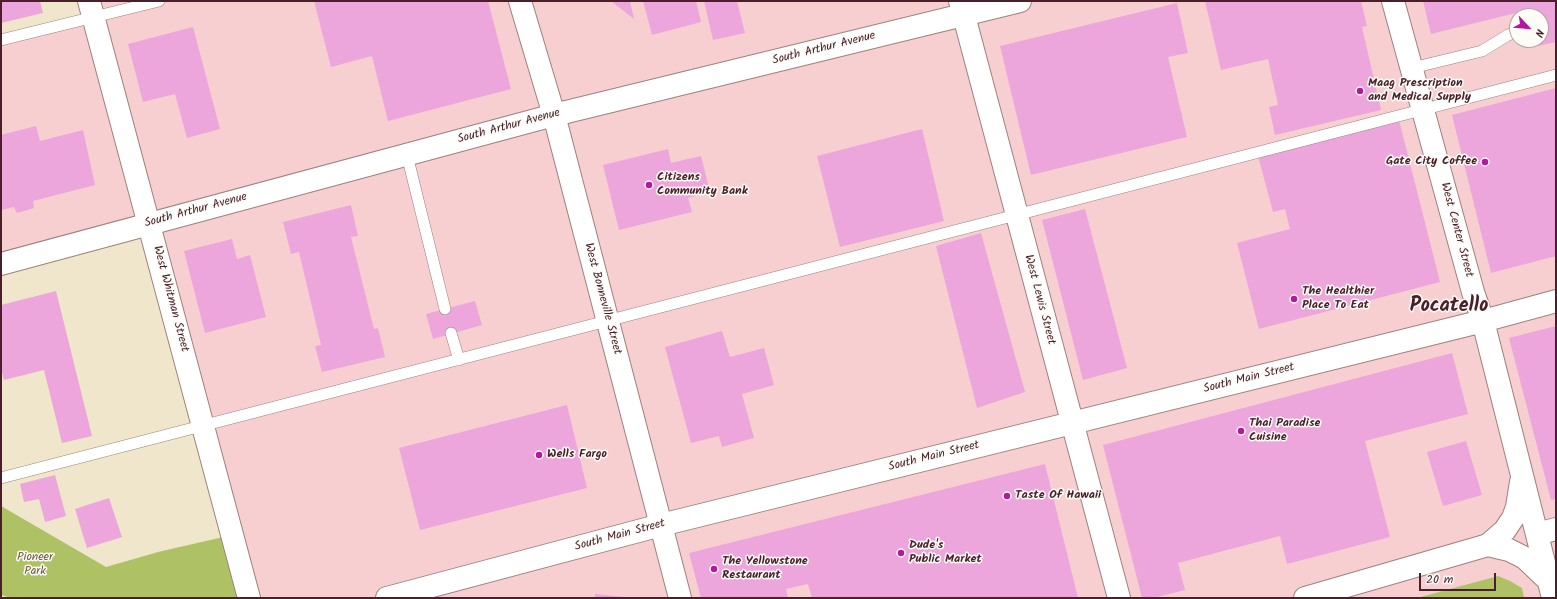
<!DOCTYPE html>
<style>
body{margin:0}
#map{position:relative;width:1557px;height:599px;overflow:hidden;background:#f0e6cb;font-family:Kalam,sans-serif}
canvas{display:block}
.frame{position:absolute;inset:0;border:2px solid #4a1f2b;pointer-events:none}
.north{position:absolute;left:1509px;top:8px;width:40px;height:40px;box-sizing:border-box;background:#fdfcf7;border:1px solid #b5a4a5;border-radius:50%;rotate:116deg;font-size:11px;font-weight:700;line-height:16px;text-align:center;color:#4a1f2b}
.north::after{content:'';display:block;margin:auto;width:14px;height:18px;background:#b5179e;clip-path:polygon(50% 0,100% 100%,50% 72%,0 100%)}
.scale{position:absolute;left:1419px;top:573px;width:77px;height:18px;box-sizing:border-box;border:2px solid #4a1f2b;border-top:0;padding-left:5px;font-size:12px;line-height:14px;white-space:nowrap;color:#4a1f2b;-webkit-text-stroke:3px #fdfcf7;paint-order:stroke}
</style>
<div id="map">
<canvas width="1557" height="599"></canvas>
<div class="frame"></div>
<div class="north">N</div>
<div class="scale">20 m</div>
</div>
<script>
const g = document.querySelector('canvas').getContext('2d');
g.lineJoin = 'round';
function fillPath(path, color) { g.fillStyle = color; g.fill(path, 'evenodd'); }
const shape = rows => new Path2D(rows.map(r => 'M' + r).join(''));
function strokePath(path, color, width, dash) { g.strokeStyle = color; g.lineWidth = width; g.lineCap = dash ? 'butt' : 'round'; g.setLineDash(dash || []); g.stroke(path); }
function label(font, color, halo, rows, align = 'center') {
  g.font = font + ' Kalam,sans-serif'; g.lineWidth = 3; g.setLineDash([]); g.textBaseline = 'middle'; g.strokeStyle = halo; g.fillStyle = color; for (const [text, x, y, turn = 0] of rows) {
    g.save(); g.translate(x, y); g.rotate((+turn || 0) * Math.PI / 180); g.textAlign = isNaN(turn) ? turn : align; if (halo) g.strokeText(text, 0, 0); g.fillText(text, 0, 0); g.restore();
  }
}
fillPath(shape([
 [89,1,1556,1,1556,598,248,598,150,224,1,264,1,40,93,17],
 [1517,16,1541,16,1541,40,1517,40]
]), '#f7cfd1');
fillPath(shape([
 [1,506,106,567,158,552,232,535,249,598,11,598,1,595],
 [1498,576,1510,581,1522,588,1524,598,1417,598]
]), '#afc165');
fillPath(shape([
 [1,1,40,1,43,13,1,23],
 [314,1,488,1,511,89,388,121,372,56,331,67],
 [611,1,630,1,634,19],
 [643,1,696,1,701,22,652,35],
 [704,1,737,1,745,33,713,40],
 [1205,1,1361,1,1367,26,1362,27,1381,110,1275,135,1269,107,1278,105,1268,59,1221,70],
 [1423,1,1556,1,1556,42,1533,47,1531,40,1541,40,1541,16,1525,16,1524,11,1431,34],
 [1177,3,1188,53,1168,57,1187,137,1031,175,1000,46],
 [193,27,220,129,187,138,175,94,143,102,128,44],
 [1556,88,1556,256,1491,273,1452,115],
 [1399,120,1440,282,1259,329,1237,243,1290,229,1285,209,1273,212,1258,156],
 [36,126,40,141,83,130,95,185,33,201,34,208,17,213,14,207,1,210,1,135],
 [922,129,944,221,840,247,817,156],
 [668,149,671,163,701,156,710,192,688,198,692,212,619,230,603,165],
 [351,205,358,236,351,237,374,329,378,328,385,357,322,372,315,346,321,345,299,252,291,254,283,222],
 [1085,209,1127,368,1083,380,1042,220],
 [981,233,1025,392,977,408,936,246],
 [232,239,237,259,250,255,266,317,205,333,184,251],
 [56,291,92,436,62,443,44,370,4,380,1,368,1,305],
 [475,301,482,325,433,339,426,314],
 [1556,326,1556,499,1551,500,1509,338],
 [722,331,730,357,764,348,774,385,742,394,754,438,722,447,719,436,691,443,665,347],
 [1452,353,1468,414,1365,441,1390,537,1287,564,1280,536,1178,563,1185,590,1153,598,1142,598,1103,445],
 [567,405,587,488,420,530,399,448],
 [1466,441,1482,495,1443,506,1427,452],
 [1045,464,1078,598,812,598,808,584,786,589,788,598,701,598,689,553],
 [55,475,66,516,45,522,39,499,24,502,20,484],
 [109,498,122,537,87,548,75,509],
 [595,594,624,597,624,598,595,598]
]), '#eca6db');
const service = shape([
 [1,40,159,1],
 [1412,68,1482,51,1508,35,1517,32],
 [407,155,445,309],
 [451,333,459,360],
 [1,478,1556,75]
]);
const minor = shape([
 [89,1,249,598],
 [520,1,554,115,680,598]
]);
const tertiary = shape([
 [960,1,1119,598],
 [1393,1,1473,292,1483,321,1553,598],
 [1537,534,1556,529],
 [1488,545,1505,530,1513,518,1517,507,1521,482],
 [1305,598,1488,545,1509,550,1525,558,1548,580]
]);
const secondary = shape([
 [1,264,554,115,1020,1],
 [387,598,661,525,1483,321,1556,301]
]);
strokePath(service, '#9d827b', 12);
strokePath(minor, '#9d827b', 24);
strokePath(tertiary, '#9d827b', 24);
strokePath(secondary, '#9d827b', 24);
strokePath(service, '#fff', 11);
strokePath(minor, '#fff', 22);
strokePath(tertiary, '#fff', 22);
strokePath(secondary, '#fff', 22);
for (const [x, y, r, color] of [
 [1360,91,4,"#b5179e"],
 [1485,162,4,"#b5179e"],
 [649,185,4,"#b5179e"],
 [1294,299,4,"#b5179e"],
 [1241,431,4,"#b5179e"],
 [539,455,4,"#b5179e"],
 [1007,496,4,"#b5179e"],
 [901,553,4,"#b5179e"],
 [714,569,4,"#b5179e"]
]) { const dot = new Path2D(); dot.arc(x, y, r, 0, 2 * Math.PI); g.fillStyle = color; g.fill(dot); strokePath(dot, '#fdfcf7', 1.5); }
label('12px', '#4a1f2b', '#fdfcf7', [
 ["South Arthur Avenue",824,49,-14],
 ["South Arthur Avenue",509,127,-15],
 ["South Arthur Avenue",196,211,-15],
 ["West Center Street",1456,230,75],
 ["West Whitman Street",170,299,75],
 ["West Bonneville Street",602,299,75],
 ["West Lewis Street",1039,300,75],
 ["South Main Street",1249,379,-14],
 ["South Main Street",934,457,-14],
 ["South Main Street",620,536,-15]
]);
label('bold 12px', '#4a1f2b', '#fdfcf7', [
 ["Maag Prescription",1368,84],
 ["and Medical Supply",1368,98],
 ["Gate City Coffee",1477,162,"right"],
 ["Citizens",657,178],
 ["Community Bank",657,192],
 ["The Healthier",1302,292],
 ["Place To Eat",1302,306],
 ["Thai Paradise",1249,424],
 ["Cuisine",1249,438],
 ["Wells Fargo",547,455],
 ["Taste Of Hawaii",1015,496],
 ["Dude's",909,546],
 ["Public Market",909,560],
 ["The Yellowstone",722,562],
 ["Restaurant",722,576]
], 'left');
label('12px', '#6d583f', '#fdfcf7', [
 ["Pioneer",35,558],
 ["Park",35,572]
]);
label('bold 20px', '#4a1f2b', '#fdfcf7', [
 ["Pocatello",1449,308]
]);
</script>
